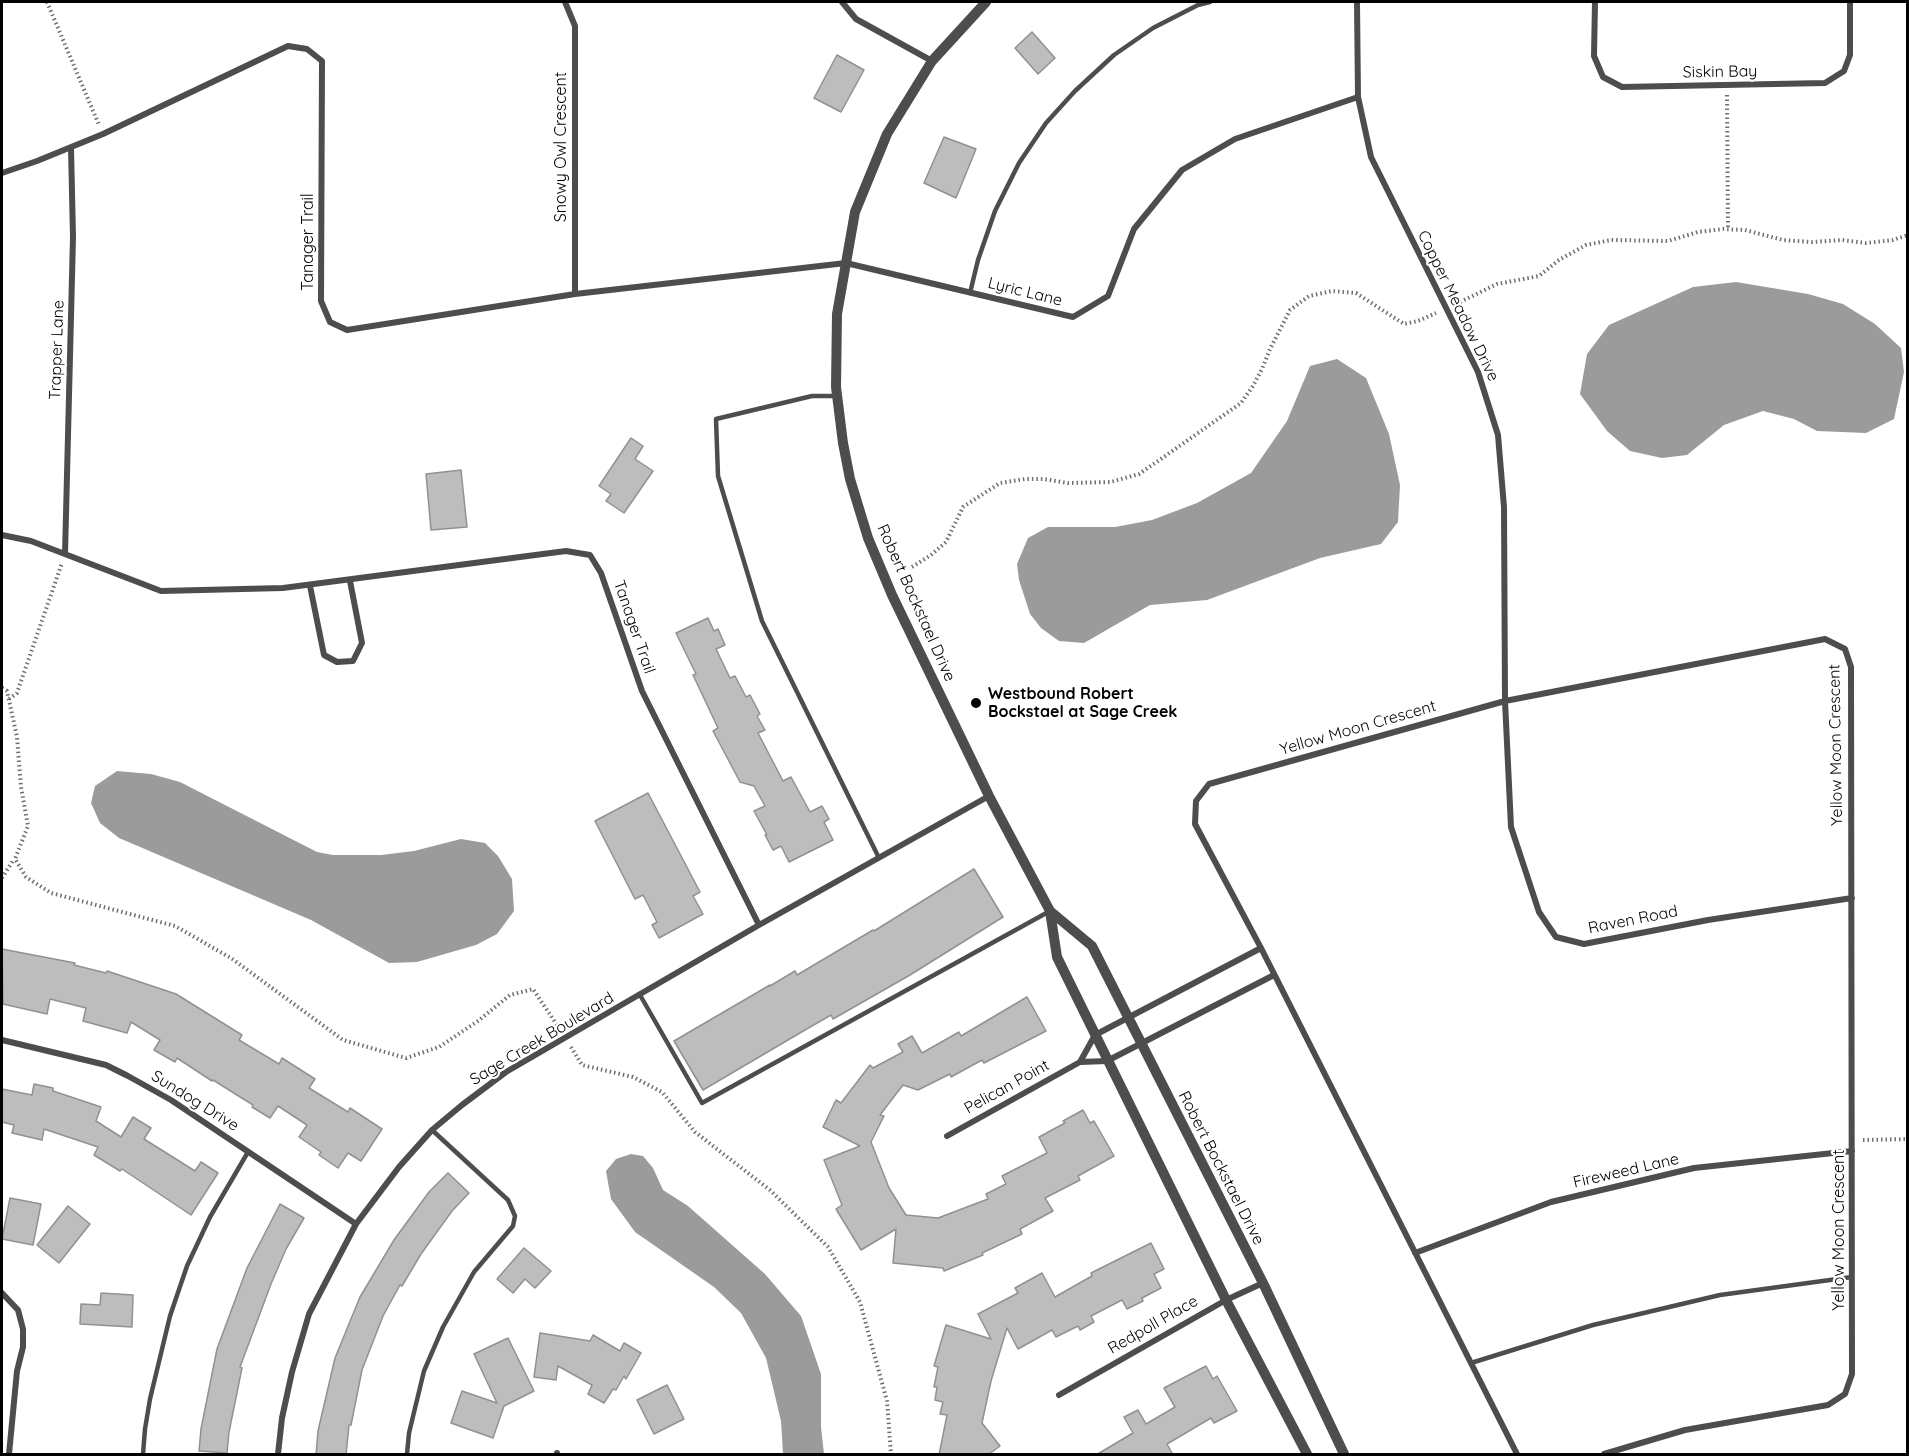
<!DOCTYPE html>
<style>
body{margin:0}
#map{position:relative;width:1909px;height:1456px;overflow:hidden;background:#fff;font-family:Quicksand,sans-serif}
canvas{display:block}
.frame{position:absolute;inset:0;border:3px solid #000;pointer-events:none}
</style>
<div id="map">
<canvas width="1909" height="1456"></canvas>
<div class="frame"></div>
</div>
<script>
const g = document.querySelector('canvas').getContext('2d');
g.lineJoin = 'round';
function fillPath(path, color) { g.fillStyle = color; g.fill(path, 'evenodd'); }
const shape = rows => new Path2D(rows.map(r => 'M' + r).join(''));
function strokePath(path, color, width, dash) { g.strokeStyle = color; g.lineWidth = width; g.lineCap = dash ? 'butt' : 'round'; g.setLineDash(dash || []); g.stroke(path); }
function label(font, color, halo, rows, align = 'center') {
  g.font = font + ' Quicksand,sans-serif'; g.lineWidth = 4.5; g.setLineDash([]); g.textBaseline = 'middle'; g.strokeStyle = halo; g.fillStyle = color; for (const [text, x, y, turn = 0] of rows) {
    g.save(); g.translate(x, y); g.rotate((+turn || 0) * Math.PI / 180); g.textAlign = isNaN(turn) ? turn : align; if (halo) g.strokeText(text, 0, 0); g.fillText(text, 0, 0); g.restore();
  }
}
fillPath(shape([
 [1736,282,1808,294,1843,304,1875,324,1901,348,1904,372,1894,419,1866,433,1817,431,1794,419,1763,411,1724,425,1687,455,1662,458,1630,451,1607,431,1580,394,1587,354,1609,325,1693,287],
 [1337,359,1366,378,1389,434,1400,485,1398,522,1381,544,1320,558,1207,600,1150,605,1084,643,1059,641,1041,628,1030,614,1019,580,1017,564,1028,538,1048,527,1115,527,1152,520,1197,503,1251,473,1287,421,1310,366],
 [117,771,151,774,180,782,317,852,333,855,381,855,414,851,461,839,485,843,498,856,512,879,514,911,497,934,476,945,417,962,389,963,311,920,119,838,100,823,91,803,95,786],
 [631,1154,643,1156,653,1168,663,1190,688,1206,765,1274,801,1316,821,1374,821,1427,824,1454,783,1454,781,1421,766,1358,741,1313,714,1287,635,1232,611,1199,606,1171,616,1159]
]), '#9b9b9b');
const building = shape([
 [1032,32,1055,58,1038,74,1015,48,1032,32],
 [837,55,864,70,841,112,814,98,837,55],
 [944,137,976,149,956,198,924,183,944,137],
 [631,438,643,446,635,459,653,471,624,513,606,501,611,494,599,486,631,438],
 [461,470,467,527,431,530,426,474,461,470],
 [708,618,714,631,718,629,725,645,716,649,730,678,735,676,746,697,750,695,760,714,757,716,765,730,758,733,783,781,791,777,810,812,822,806,829,819,824,822,833,840,789,862,781,846,773,850,765,835,767,835,754,811,765,806,754,786,740,782,713,731,718,728,693,675,696,674,676,633,708,618],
 [648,793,700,892,693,896,703,914,659,938,652,925,657,922,643,895,635,899,595,821,648,793],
 [974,869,1003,917,910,975,833,1019,831,1015,805,1030,703,1090,674,1041,770,985,770,986,795,971,797,975,873,930,874,931,974,869],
 [2,949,75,963,74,965,106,973,107,971,176,994,242,1035,239,1040,279,1064,282,1058,315,1079,309,1088,348,1112,350,1108,382,1129,361,1161,348,1153,338,1168,319,1155,321,1152,299,1137,307,1125,278,1106,270,1118,252,1107,253,1105,213,1080,212,1081,177,1058,175,1062,154,1050,160,1040,131,1022,127,1033,83,1021,86,1008,50,999,47,1014,3,1004,2,949],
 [1027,997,1046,1031,984,1063,982,1060,951,1077,950,1074,918,1090,903,1085,880,1115,884,1116,871,1142,889,1188,906,1215,938,1218,988,1199,986,1194,1006,1184,1002,1176,1047,1153,1039,1137,1065,1123,1063,1121,1083,1110,1090,1123,1094,1121,1114,1156,1078,1176,1080,1180,1045,1198,1053,1211,1020,1229,1022,1234,982,1253,983,1255,944,1271,943,1268,893,1263,896,1229,861,1250,836,1209,842,1205,824,1160,860,1146,823,1127,836,1100,841,1103,870,1065,873,1068,903,1052,898,1044,912,1036,922,1053,959,1032,961,1036,1027,997],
 [34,1084,53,1088,53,1091,101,1107,96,1121,121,1137,133,1117,151,1128,144,1139,195,1171,201,1162,218,1173,191,1215,122,1169,120,1171,94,1155,98,1147,44,1129,42,1140,12,1133,14,1125,2,1122,2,1089,32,1095,34,1084],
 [448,1173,469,1193,452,1211,421,1254,402,1286,400,1285,383,1316,362,1370,351,1425,349,1425,346,1455,316,1455,318,1431,335,1358,360,1297,394,1240,429,1192,448,1173],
 [10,1198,41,1204,33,1245,2,1239,10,1198],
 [280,1204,304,1218,286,1249,271,1284,240,1367,242,1368,229,1432,227,1453,199,1451,201,1429,217,1349,247,1268,280,1204],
 [68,1206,90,1224,59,1263,37,1245,68,1206],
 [1151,1243,1164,1269,1154,1274,1161,1288,1142,1298,1143,1301,1127,1309,1122,1300,1091,1316,1094,1322,1080,1330,1078,1326,1056,1337,1052,1330,1018,1349,1007,1328,991,1381,982,1423,1000,1446,988,1455,939,1455,947,1415,940,1414,943,1402,935,1400,937,1387,934,1387,938,1367,934,1366,946,1325,991,1339,978,1314,1018,1293,1015,1288,1042,1273,1055,1297,1092,1276,1091,1273,1151,1243],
 [524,1248,551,1271,535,1288,525,1279,513,1293,497,1279,524,1248],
 [101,1293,133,1295,132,1327,80,1324,81,1304,100,1305,101,1293],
 [540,1333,590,1341,593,1335,620,1351,624,1343,641,1353,626,1379,624,1376,616,1390,613,1389,604,1403,588,1394,592,1385,558,1366,556,1380,534,1377,540,1333],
 [508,1338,534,1391,504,1406,493,1438,451,1423,462,1391,497,1403,474,1354,508,1338],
 [1206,1366,1213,1379,1217,1376,1237,1411,1214,1423,1211,1418,1167,1444,1173,1455,1096,1455,1133,1433,1124,1417,1138,1410,1146,1424,1175,1407,1164,1388,1206,1366],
 [667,1385,684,1419,654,1434,637,1400,667,1385]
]);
fillPath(building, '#bdbdbd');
strokePath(building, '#919191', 1.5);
strokePath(shape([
 [47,2,99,125],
 [1727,95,1728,229],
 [1456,304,1497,284,1539,276,1559,260,1586,245,1611,240,1668,241,1698,232,1723,229,1745,230,1783,240,1812,242,1842,240,1866,243,1893,240,1908,235],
 [912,567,931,555,946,542,963,507,1000,483,1025,479,1044,479,1068,483,1111,482,1139,474,1158,461,1241,403,1253,386,1262,369,1270,349,1290,310,1309,296,1332,291,1356,293,1404,324,1418,321,1436,313],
 [2,688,7,691,17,737,21,787,28,826,15,859,26,877,51,893,175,926,231,958,343,1040,406,1058,439,1047,478,1021,510,995,533,989,559,1028],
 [9,699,17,693,62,563],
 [2,878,14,859],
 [571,1047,582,1065,633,1077,662,1092,695,1132,770,1190,828,1247,860,1302,887,1401,891,1454],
 [1863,1140,1908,1139]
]), '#6f6f6f', 4, [1.5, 3]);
strokePath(shape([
 [970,293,978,260,995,211,1019,163,1046,123,1075,91,1114,55,1153,28,1198,5,1210,2],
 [838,396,812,396,716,419,718,476,762,621,879,858],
 [640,995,702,1103,1050,911],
 [1471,1363,1593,1325,1720,1295,1852,1277],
 [143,1454,145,1429,150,1399,170,1316,187,1266,210,1217,248,1152],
 [407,1454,409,1433,424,1371,443,1327,474,1272,513,1226,515,1216,508,1200,432,1130]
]), '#4d4d4d', 4.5);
strokePath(shape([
 [565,2,575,26,575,294],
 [842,2,856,19,932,61],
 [1357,2,1358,97,1371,157,1478,372,1498,435,1504,507,1505,701,1511,827,1539,912,1556,937,1584,944,1708,920,1852,898],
 [1595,2,1594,56,1603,77,1622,87,1825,83,1844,71,1850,55,1850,2],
 [2,173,37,161,103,134,288,46,307,49,322,61,321,301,330,322,347,330,575,294,846,263,1073,317,1108,296,1134,229,1182,170,1235,139,1358,97],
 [2,535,31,541,161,591,283,588,566,551,590,555,601,573,642,691,759,925],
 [65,554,73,237,71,148],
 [310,586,324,655,337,662,353,661,362,643,350,581],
 [2,1040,106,1065,128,1076,171,1100,356,1224],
 [1080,1062,1095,1035,1261,948],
 [947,1136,1080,1062,1107,1061,1274,975],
 [1415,1253,1551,1202,1694,1168,1852,1151],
 [2,1293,18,1310,23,1329,23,1347,17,1371,9,1454],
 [1059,1395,1226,1300,1263,1283],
 [278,1454,282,1418,292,1372,309,1314,356,1224,399,1167,432,1130,462,1105,506,1072,759,925,989,796],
 [557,1454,557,1453],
 [1517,1454,1261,948,1195,824,1196,801,1209,784,1505,701,1825,639,1845,649,1851,667,1852,1374,1845,1394,1828,1405,1685,1430,1604,1454]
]), '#4d4d4d', 6);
strokePath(shape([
 [986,2,932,61,887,134,855,212,837,314,836,387,843,443,850,479,868,538,892,595,989,796,1050,911,1057,957,1226,1300,1307,1454],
 [1050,911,1092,946,1263,1283,1344,1454]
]), '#4d4d4d', 10);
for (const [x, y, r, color] of [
 [976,703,6,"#000"]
]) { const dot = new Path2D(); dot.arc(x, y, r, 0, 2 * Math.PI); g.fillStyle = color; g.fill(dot); strokePath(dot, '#fff', 2); }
label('16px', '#000', '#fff', [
 ["Siskin Bay",1720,72,-1],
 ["Snowy Owl Crescent",561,147,-90],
 ["Tanager Trail",308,242,-90],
 ["Lyric Lane",1025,292,14],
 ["Copper Meadow Drive",1458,306,64],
 ["Trapper Lane",57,350,-88],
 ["Robert Bockstael Drive",916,603,66],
 ["Tanager Trail",634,627,71],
 ["Yellow Moon Crescent",1358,728,-16],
 ["Yellow Moon Crescent",1836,745,-91],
 ["Raven Road",1633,920,-11],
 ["Sage Creek Boulevard",542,1039,-31],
 ["Pelican Point",1007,1087,-29],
 ["Sundog Drive",195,1101,32],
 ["Robert Bockstael Drive",1221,1168,63],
 ["Fireweed Lane",1626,1171,-13],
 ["Yellow Moon Crescent",1839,1230,-90],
 ["Redpoll Place",1153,1325,-30]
]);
label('bold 16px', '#000', '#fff', [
 ["Westbound Robert",988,694],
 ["Bockstael at Sage Creek",988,712]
], 'left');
</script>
